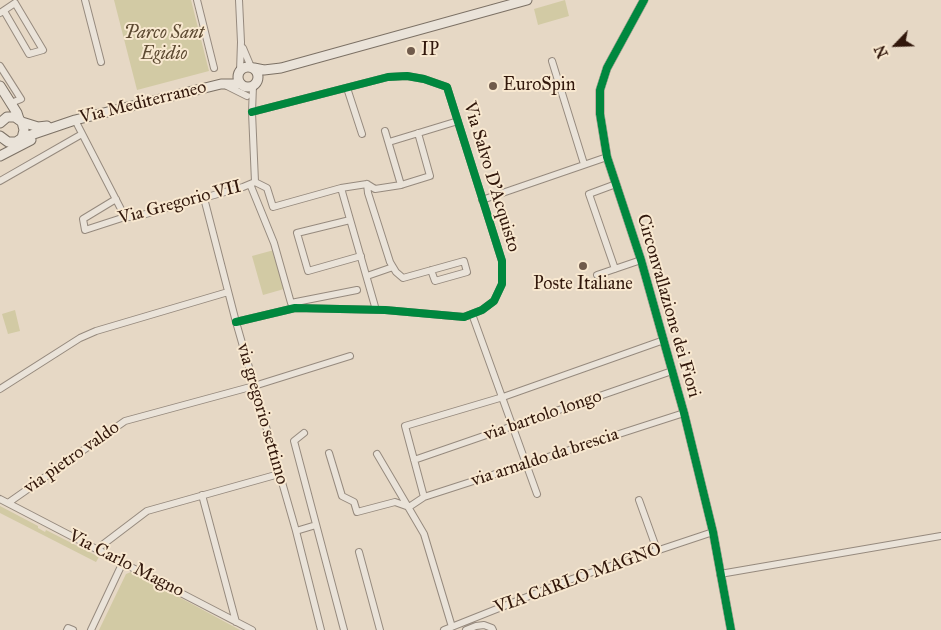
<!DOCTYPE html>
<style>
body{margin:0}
#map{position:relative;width:941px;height:630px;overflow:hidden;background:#e6d8c5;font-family:"IM FELL Great Primer",serif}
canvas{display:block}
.north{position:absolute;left:871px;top:20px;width:50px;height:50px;-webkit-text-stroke:4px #f8e8d0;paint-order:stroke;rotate:246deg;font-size:14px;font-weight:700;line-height:20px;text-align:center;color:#31170b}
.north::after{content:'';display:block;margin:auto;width:18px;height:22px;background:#31170b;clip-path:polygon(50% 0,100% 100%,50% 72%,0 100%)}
</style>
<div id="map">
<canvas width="941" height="630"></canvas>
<div class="north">N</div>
</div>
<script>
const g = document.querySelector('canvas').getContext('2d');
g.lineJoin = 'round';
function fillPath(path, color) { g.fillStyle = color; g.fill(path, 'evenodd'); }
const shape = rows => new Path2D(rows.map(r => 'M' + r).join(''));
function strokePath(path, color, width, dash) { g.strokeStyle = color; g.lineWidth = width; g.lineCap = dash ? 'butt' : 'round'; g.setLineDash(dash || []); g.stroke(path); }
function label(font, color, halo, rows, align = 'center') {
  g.font = font + ' "IM FELL Great Primer",serif'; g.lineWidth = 4; g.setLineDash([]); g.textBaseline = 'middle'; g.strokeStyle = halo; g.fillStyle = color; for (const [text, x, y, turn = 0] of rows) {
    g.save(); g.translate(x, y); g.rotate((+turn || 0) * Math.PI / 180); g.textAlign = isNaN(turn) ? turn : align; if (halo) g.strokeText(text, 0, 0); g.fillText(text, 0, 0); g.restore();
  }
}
fillPath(shape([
 [114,0,191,0,209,71,137,90],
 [565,0,569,16,538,25,534,9],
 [274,250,284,289,263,295,252,256],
 [15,310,20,331,8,334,2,314],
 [0,506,38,526,38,528,45,532,46,530,99,557,96,562,0,513],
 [131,572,192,604,240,630,99,630,126,574]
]), '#d2caa4');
const minor = shape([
 [85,0,101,62],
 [197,0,214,68],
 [239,0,241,42,240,71],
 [0,13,15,3,43,50,29,54,4,11],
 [243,48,251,67],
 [552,61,584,164],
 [0,66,21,99,11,103],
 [227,86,247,96],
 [347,88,362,134],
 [75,120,125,217],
 [385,131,401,185,430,176,418,133],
 [389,142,458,121],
 [0,181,82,134],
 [255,182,267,188,273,207,341,188,367,184],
 [250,184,274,243,291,303,357,290],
 [367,184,368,193,390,262,396,272,403,278,464,261,467,272,435,281,431,270],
 [367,184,375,189,401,185],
 [341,188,376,310],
 [204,198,236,322,296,531,321,630],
 [116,199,83,219,85,230,125,217,135,217,243,187,255,182,252,112,253,86],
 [482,200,607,157],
 [350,220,297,233,308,271,361,256],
 [615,269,589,194,616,184],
 [597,275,641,260],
 [367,276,393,267],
 [472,314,537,494],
 [236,322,295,308,385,310,464,317,482,310,494,301,502,284,502,261,447,87,424,79,407,76,388,77,252,112],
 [0,389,80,338,96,331,228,292],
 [304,433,294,441,344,630],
 [329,453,342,496,354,502,357,512,395,502,409,507,424,497,684,413],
 [377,454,424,534,452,627],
 [414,460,672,371],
 [202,495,236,622],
 [424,497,405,426,503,397,664,340],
 [0,499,252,630],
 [639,500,657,550],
 [8,503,125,421,254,386,350,356],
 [296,531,316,525],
 [97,549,147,511,279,474],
 [359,552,380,630],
 [720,574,941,536],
 [67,630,68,628,73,630],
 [91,630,123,562],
 [444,630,572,579,713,532],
 [466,630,476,626,484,625,492,628,493,630]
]);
const tertiary = shape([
 [644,0,607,68,600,90,600,114,607,157,641,260,684,413,713,532,731,630]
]);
const secondary = shape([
 '238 77a10 10 0 1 1 20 0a10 10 0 1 1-20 0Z',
 [254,68,264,70,281,68,527,0],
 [0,86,17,113,19,119],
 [22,122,38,127,47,126],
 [0,123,7,117,15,117,22,122,24,130,22,138,16,142,8,142,0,136],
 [22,138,75,120,221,84,241,84],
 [0,156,31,140]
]);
strokePath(minor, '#968a7e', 8);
strokePath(tertiary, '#968a7e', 9);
strokePath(secondary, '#7c7165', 11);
strokePath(minor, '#eae3d9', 6);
strokePath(tertiary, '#eae3d9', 8);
strokePath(secondary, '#eae3d9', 9);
strokePath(shape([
 [644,0,607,68,600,90,600,114,607,157,641,260,684,413,713,532,731,630],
 [236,322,295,308,385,310,464,317,482,310,494,301,502,284,502,261,447,87,424,79,407,76,388,77,252,112]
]), '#00873e', 8);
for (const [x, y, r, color] of [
 [411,51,5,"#705b4c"],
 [493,86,5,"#705b4c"],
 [583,266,5,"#705b4c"]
]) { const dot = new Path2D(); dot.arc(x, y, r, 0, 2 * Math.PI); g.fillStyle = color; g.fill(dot); strokePath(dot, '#f8e8d0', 2); }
label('italic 18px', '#5c4931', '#f8e8d0', [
 ["Parco Sant",164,34],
 ["Egidio",164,55]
]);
label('18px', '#31170b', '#f8e8d0', [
 ["IP",421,51],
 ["EuroSpin",503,86],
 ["Poste Italiane",583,285,"center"]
], 'left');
label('18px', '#31170b', '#f8e8d0', [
 ["Via Mediterraneo",143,103,-14],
 ["Via Salvo D'Acquisto",491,177,73],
 ["Via Gregorio VII",180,203,-15],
 ["Circonvallazione dei Fiori",668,306,74],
 ["via gregorio settimo",262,414,74],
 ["via bartolo longo",543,416,-19],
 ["via pietro valdo",72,458,-35],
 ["via arnaldo da brescia",545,458,-18],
 ["Via Carlo Magno",126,564,27],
 ["VIA CARLO MAGNO",578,579,-20]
]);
</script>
